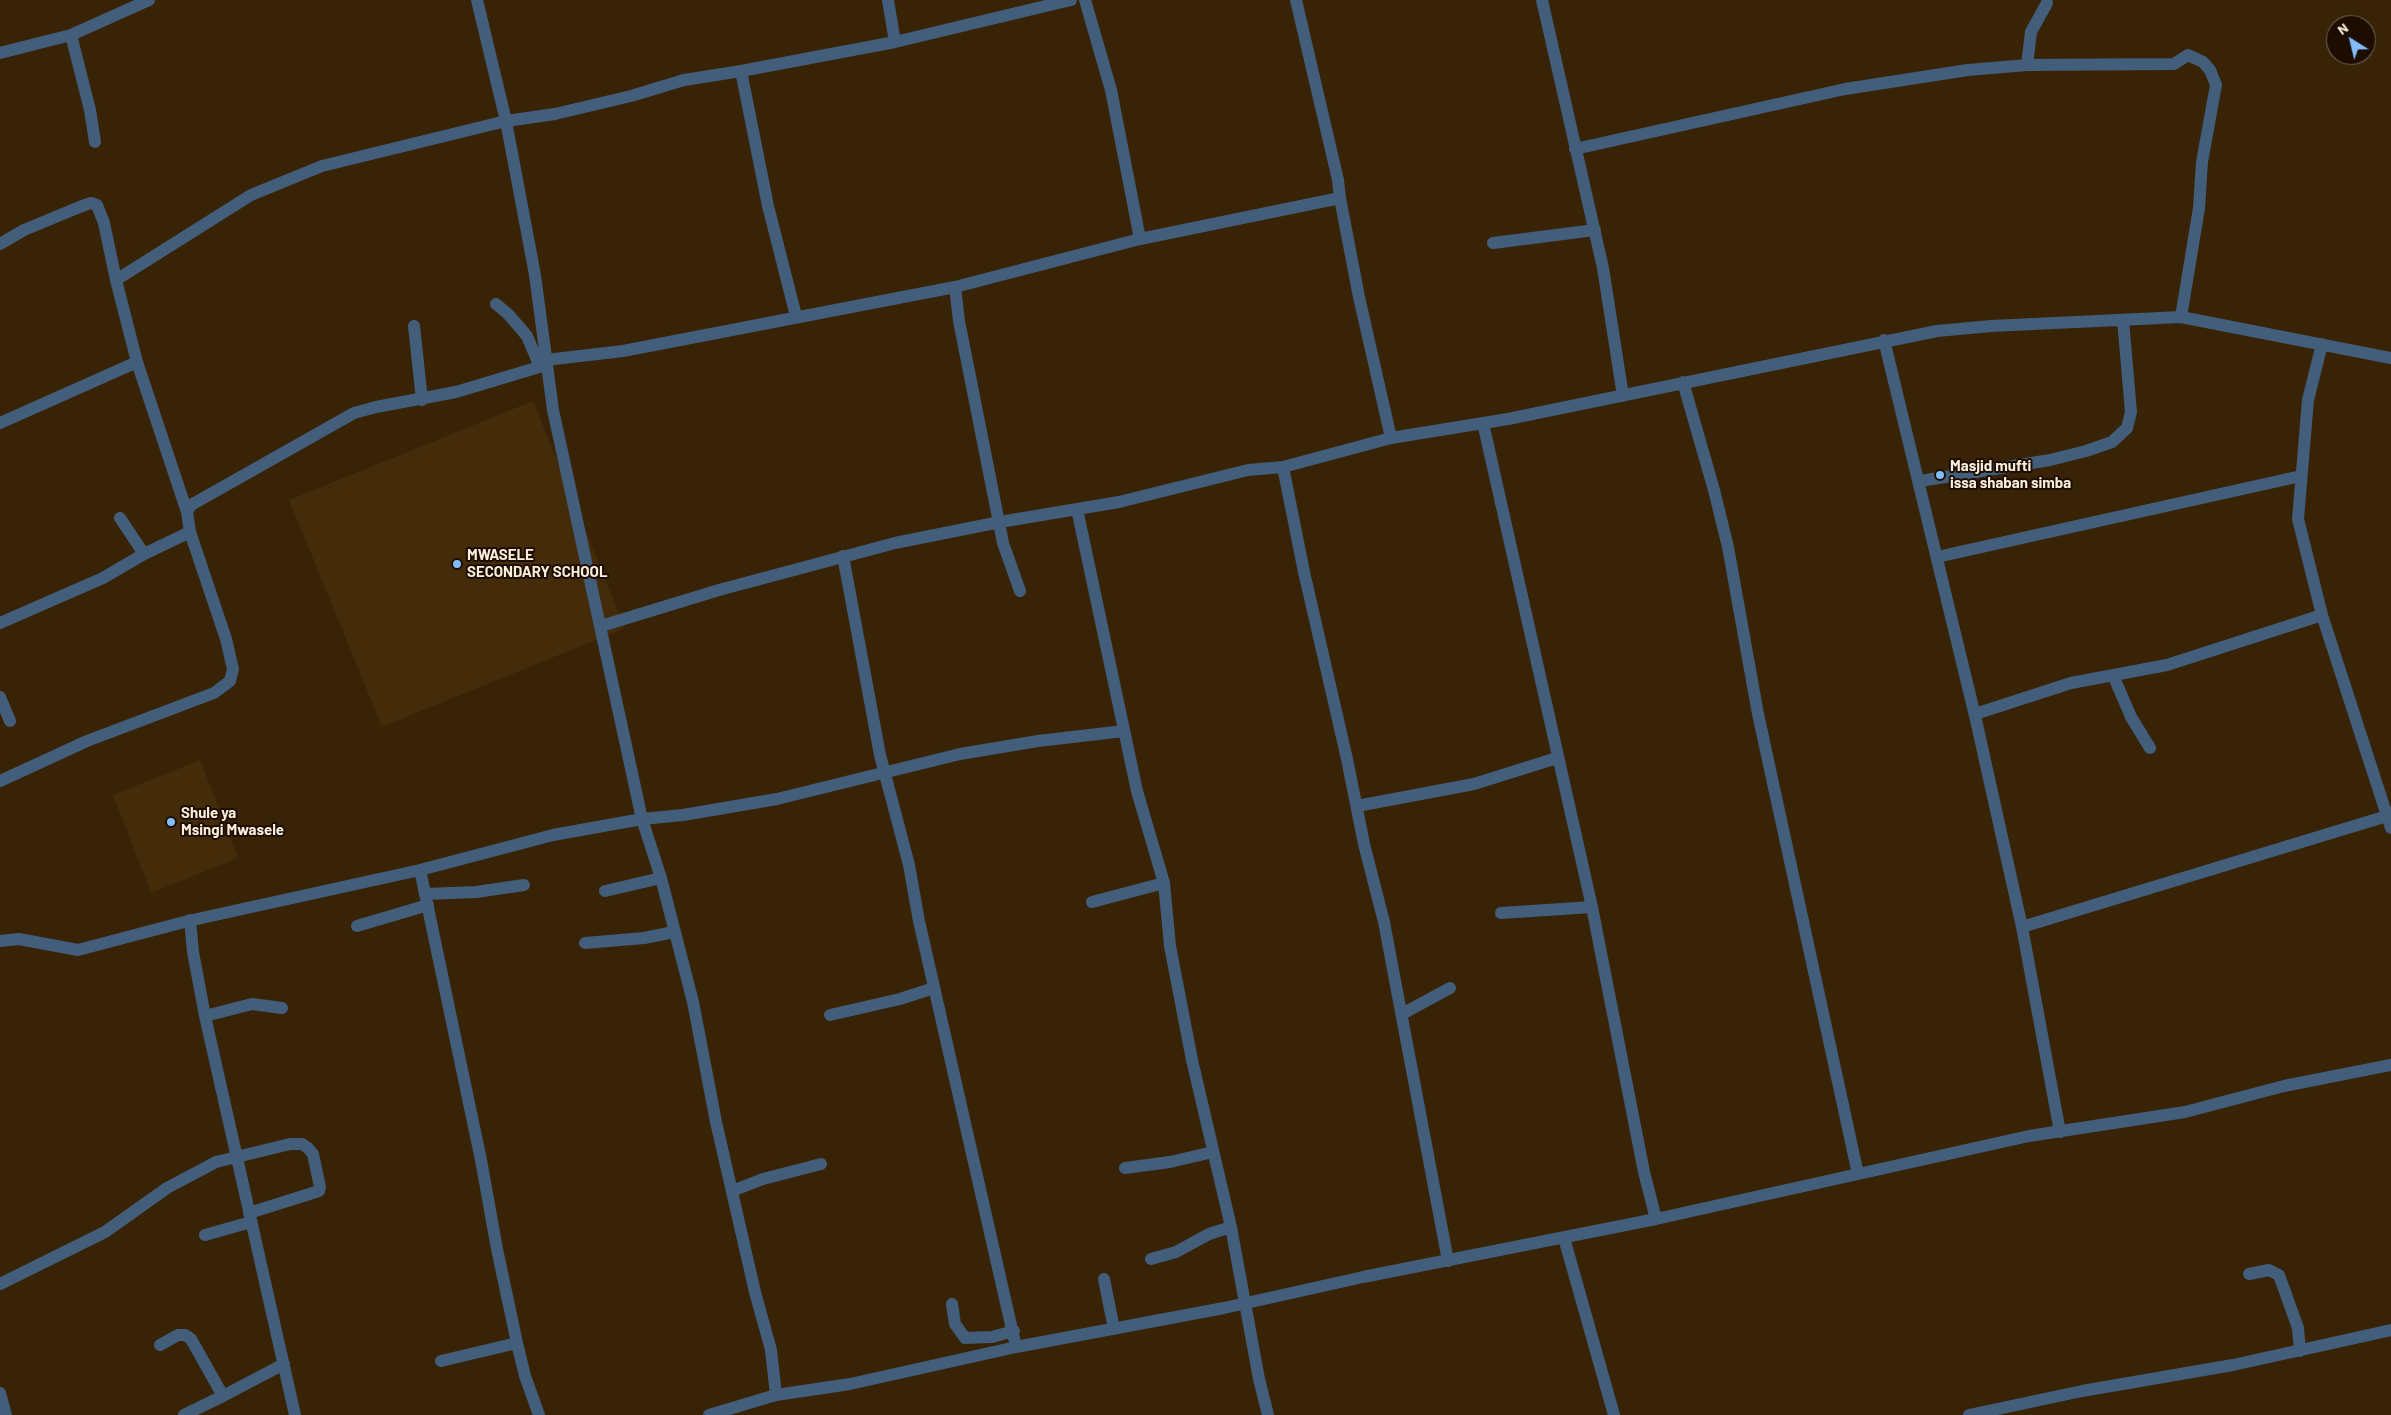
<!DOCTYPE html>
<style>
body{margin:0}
#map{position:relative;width:2391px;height:1415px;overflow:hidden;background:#382307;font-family:Barlow,sans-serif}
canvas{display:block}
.north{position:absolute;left:2326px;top:15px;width:50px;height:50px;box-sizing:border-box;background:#1d0d00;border:1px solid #766759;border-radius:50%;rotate:324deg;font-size:14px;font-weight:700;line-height:20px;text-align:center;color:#fceede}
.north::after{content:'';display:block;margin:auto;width:18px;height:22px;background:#80bdfa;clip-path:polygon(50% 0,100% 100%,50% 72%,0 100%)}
</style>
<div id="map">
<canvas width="2391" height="1415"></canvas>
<div class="north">N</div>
</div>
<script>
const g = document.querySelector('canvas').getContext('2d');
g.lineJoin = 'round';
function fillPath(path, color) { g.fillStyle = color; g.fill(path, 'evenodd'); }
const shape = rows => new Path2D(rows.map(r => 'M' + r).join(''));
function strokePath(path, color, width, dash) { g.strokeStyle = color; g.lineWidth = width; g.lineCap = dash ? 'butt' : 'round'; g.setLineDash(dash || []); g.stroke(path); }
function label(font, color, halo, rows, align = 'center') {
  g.font = font + ' Barlow,sans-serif'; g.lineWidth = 4; g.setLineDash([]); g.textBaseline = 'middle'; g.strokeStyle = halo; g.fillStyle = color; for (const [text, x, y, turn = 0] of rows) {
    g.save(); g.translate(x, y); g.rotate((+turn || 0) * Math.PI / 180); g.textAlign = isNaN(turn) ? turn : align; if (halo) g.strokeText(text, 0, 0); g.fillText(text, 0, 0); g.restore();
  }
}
fillPath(shape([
 [533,401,625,628,382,727,289,500],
 [200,760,238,858,151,893,113,795]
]), '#442c0b');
strokePath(shape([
 [477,0,506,121,535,275,553,410,642,819,661,878,693,1002,716,1122,755,1292,771,1350,776,1395],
 [888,0,895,42],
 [1085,0,1111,90,1140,239],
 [1296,0,1338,180,1340,198,1359,297,1391,438],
 [1542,0,1603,268,1623,396],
 [71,35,90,110,95,142],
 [0,53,71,35,149,0],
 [2027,65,2031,32,2047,3],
 [741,71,768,206,796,316],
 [1575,149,1845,89,1968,70,2027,65,2174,64,2188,55,2203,62,2210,70,2216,85,2202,162,2199,208,2181,317],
 [1493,243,1595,230],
 [0,244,24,230,82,206,91,203,97,205,104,223,116,280,137,362,187,512],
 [116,280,251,195,322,166,506,121,555,114,631,96,684,80,741,71,895,42,1071,0],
 [955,287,959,321,1003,543,1020,591],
 [496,304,508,314,527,336,540,367],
 [414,326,422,400],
 [1884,340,1976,720,2022,927,2060,1132],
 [2322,344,2308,400,2298,519,2322,615,2391,828],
 [546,360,623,351,955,287,1140,239,1340,198],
 [1683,382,1714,490,1728,547,1758,714,1858,1174],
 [0,423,137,362],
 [1483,423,1592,907,1644,1172,1656,1219],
 [1283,467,1304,572,1347,759,1364,844,1384,922,1448,1261],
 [1920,481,2050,460,2086,451,2112,442,2127,428,2131,412,2123,320],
 [1077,509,1137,791,1164,883,1170,946,1192,1060,1231,1227,1259,1379,1268,1415],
 [120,518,144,554],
 [843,556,880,755,909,865,919,921,1016,1347],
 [1937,557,2301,476],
 [0,623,103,578,144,554,190,532],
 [601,626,719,590,895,543,1000,522,1119,502,1248,470,1283,467,1391,438,1508,419,1937,331,1991,326,2181,317,2391,358],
 [2113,675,2131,717,2150,748],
 [0,697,10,721],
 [1975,714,2071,683,2167,665,2322,615],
 [0,781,87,741,214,693,230,681,233,669,226,639,190,532,187,512,191,505,354,413,376,407,456,392,546,365],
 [1357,806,1474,784,1557,758],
 [420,870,481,1160,497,1249,517,1343,525,1376,539,1415],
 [605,891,661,878],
 [425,894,476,892,524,885],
 [1092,902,1164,883],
 [1501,913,1592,907],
 [190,920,193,952,205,1016,295,1415],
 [357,926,428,905],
 [2022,927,2387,816],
 [0,941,19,939,78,950,188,921,420,870,553,835,642,819,683,815,777,799,960,754,1038,741,1124,731],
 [585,943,644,938,674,932],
 [1402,1014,1450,988],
 [830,1015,900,999,934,988],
 [205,1016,252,1004,282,1008],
 [1125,1168,1170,1162,1213,1152],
 [732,1191,763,1179,821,1164],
 [205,1235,251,1222],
 [1564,1238,1614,1415],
 [1151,1259,1176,1252,1209,1234,1231,1227],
 [2249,1274,2269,1270,2279,1275,2298,1328,2300,1351],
 [1104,1279,1114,1329],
 [0,1284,105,1232,167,1188,216,1162,290,1144,302,1144,308,1148,313,1154,320,1187,319,1191,249,1213],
 [952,1304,955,1324,965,1338,992,1337,1014,1331],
 [160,1345,178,1335,185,1335,191,1339,223,1396,284,1364],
 [441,1361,517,1343],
 [0,1393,6,1415],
 [184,1415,223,1396],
 [709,1415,776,1395,850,1384,1016,1347,1224,1308,1363,1277,1656,1219,2029,1136,2185,1112,2284,1086,2391,1065],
 [1969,1415,2082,1391,2233,1365,2391,1330]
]), '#425e7b', 12);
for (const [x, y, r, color] of [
 [1940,475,5,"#80bdfa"],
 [457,564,5,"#80bdfa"],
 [171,822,5,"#80bdfa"]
]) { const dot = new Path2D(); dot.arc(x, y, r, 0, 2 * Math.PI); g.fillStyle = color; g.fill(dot); strokePath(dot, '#1d0d00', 2); }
label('bold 15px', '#fceede', '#1d0d00', [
 ["Masjid mufti",1950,466],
 ["issa shaban simba",1950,483],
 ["MWASELE",467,555],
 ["SECONDARY SCHOOL",467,572],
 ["Shule ya",181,813],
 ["Msingi Mwasele",181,830]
], 'left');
</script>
